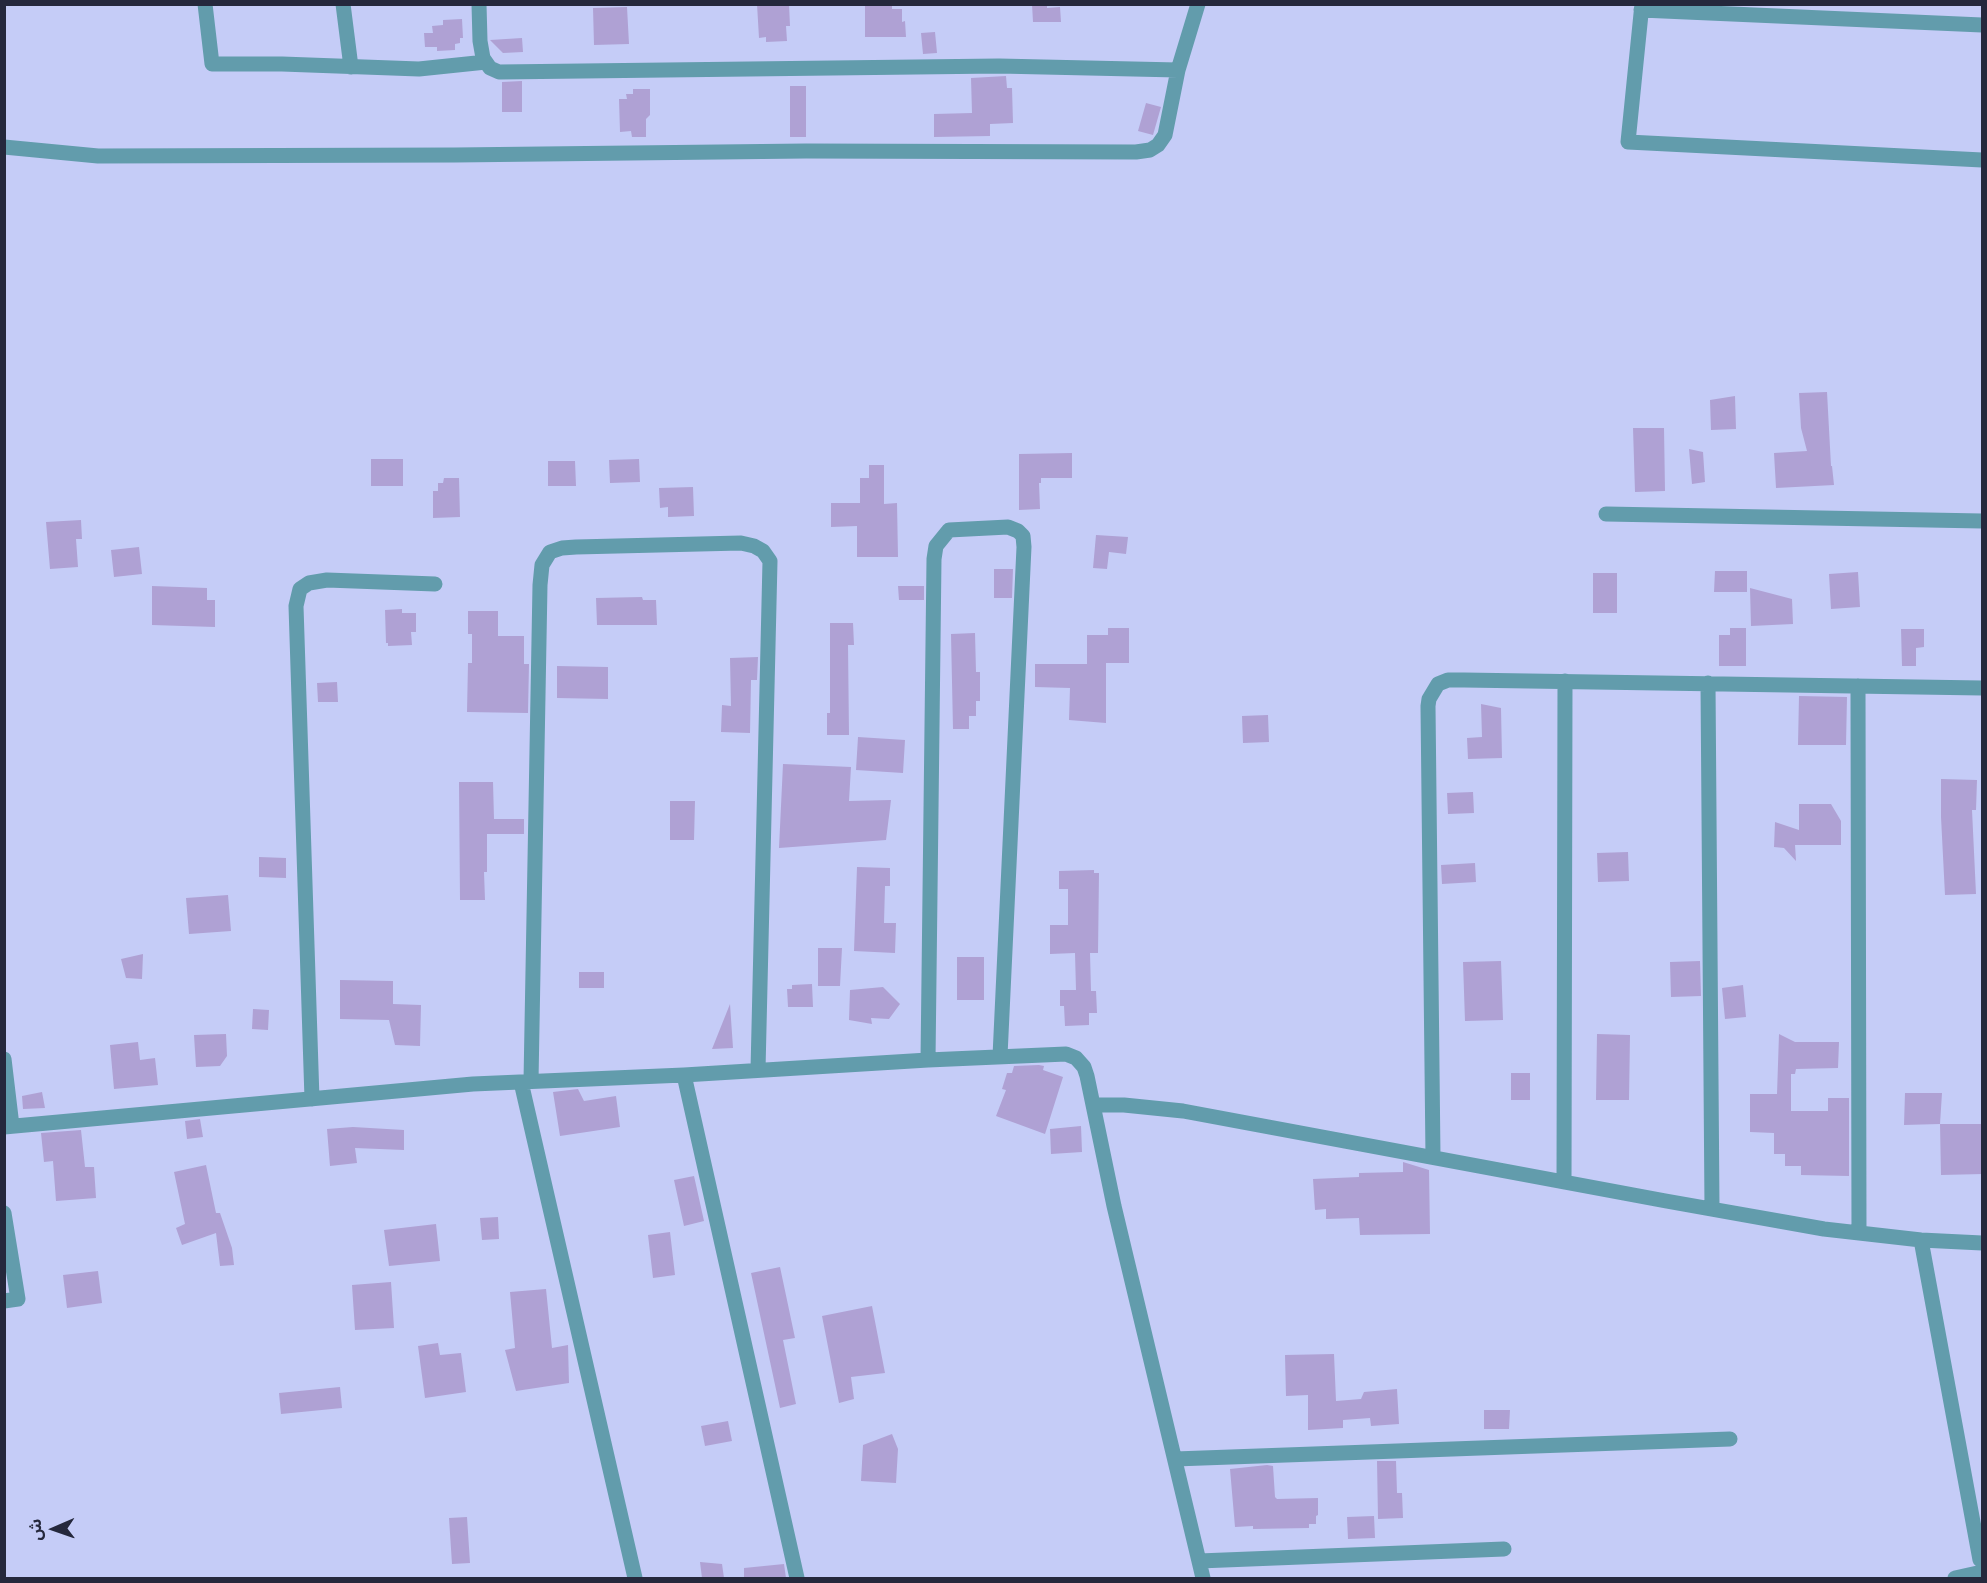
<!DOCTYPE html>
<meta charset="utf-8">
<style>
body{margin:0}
#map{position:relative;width:1987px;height:1583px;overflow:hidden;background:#c5ccf7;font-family:"Nunito Sans","Noto Sans Arabic",sans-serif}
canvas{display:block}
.frame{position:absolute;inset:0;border:6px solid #25283c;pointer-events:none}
.north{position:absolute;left:24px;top:1499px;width:60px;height:60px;-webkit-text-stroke:4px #c5ccf7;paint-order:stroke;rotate:268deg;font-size:16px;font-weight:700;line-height:24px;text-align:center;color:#25283c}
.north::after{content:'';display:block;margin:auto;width:21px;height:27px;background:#25283c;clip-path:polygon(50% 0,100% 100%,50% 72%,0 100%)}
</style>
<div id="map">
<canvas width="1987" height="1583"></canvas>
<div class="frame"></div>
<div class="north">ش</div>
</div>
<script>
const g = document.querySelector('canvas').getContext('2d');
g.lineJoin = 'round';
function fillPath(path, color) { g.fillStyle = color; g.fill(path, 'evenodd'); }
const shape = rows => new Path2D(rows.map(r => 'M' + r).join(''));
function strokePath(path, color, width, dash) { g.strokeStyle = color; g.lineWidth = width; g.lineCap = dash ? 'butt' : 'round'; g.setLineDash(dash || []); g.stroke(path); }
fillPath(shape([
 [757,4,789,4,790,26,786,26,787,41,766,42,766,37,759,38],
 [865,4,892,4,892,9,902,9,902,22,905,21,906,37,865,37],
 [1032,4,1047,4,1047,8,1060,7,1061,22,1033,22],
 [627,7,629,44,594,45,593,8],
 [462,19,463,38,460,38,460,43,455,44,455,50,437,51,437,47,425,47,424,33,433,33,432,26,443,25,443,20],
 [935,32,937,53,923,54,921,33],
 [522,38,523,52,503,53,490,40],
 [1006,76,1007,88,1012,88,1013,123,990,124,990,136,934,137,934,114,972,113,971,78],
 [522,81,522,112,502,112,502,82],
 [790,86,806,86,806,137,790,137],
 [633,89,650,89,650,115,646,119,646,137,632,137,631,131,620,132,619,99,627,99,626,94,633,94],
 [1146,103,1161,107,1153,135,1138,131],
 [1827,392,1831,466,1832,466,1834,485,1776,488,1774,453,1807,451,1801,428,1799,393],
 [1735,396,1736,429,1711,430,1710,400],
 [1633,428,1664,428,1665,491,1635,492],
 [1689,449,1703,452,1705,482,1692,484],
 [1072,453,1072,478,1041,478,1041,483,1039,483,1040,509,1019,510,1019,454],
 [371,459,403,459,403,486,371,486],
 [639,459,640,482,610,483,609,460],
 [548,461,575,461,576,486,548,486],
 [869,465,884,465,884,504,897,503,898,557,857,557,857,526,831,527,831,503,860,503,860,478,869,478],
 [444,478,459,478,460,517,433,518,433,491,438,491,438,483,443,483],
 [693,487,694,516,668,517,668,507,660,508,659,488],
 [81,520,82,539,76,539,78,567,50,569,46,522],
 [1096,535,1128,537,1126,554,1109,552,1107,569,1093,568],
 [139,547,142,574,114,577,111,550],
 [994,569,1013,569,1012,598,994,598],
 [1715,571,1747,571,1747,592,1714,592],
 [1858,572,1860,607,1831,609,1829,574],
 [1593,573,1617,573,1617,613,1593,613],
 [152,586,207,588,207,600,215,600,215,627,152,625],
 [898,586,924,586,924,600,899,600],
 [1750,588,1792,599,1793,624,1751,626],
 [642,597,643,600,656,600,657,625,597,625,596,598],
 [402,609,402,613,416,613,416,632,411,632,412,645,388,646,388,643,386,643,385,610],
 [468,611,498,611,498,636,524,636,524,664,529,664,528,713,467,712,468,663,472,663,472,634,468,634],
 [830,623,853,623,854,645,848,645,849,735,827,735,827,713,830,713],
 [1108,628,1129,628,1129,663,1106,663,1106,723,1069,720,1070,688,1035,687,1035,664,1087,664,1087,635,1108,635],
 [1730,628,1746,628,1746,666,1719,666,1719,635,1730,635],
 [1901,629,1924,629,1924,647,1916,648,1916,666,1902,666],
 [975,633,976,672,980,672,980,701,976,701,976,716,969,716,969,729,953,729,951,634],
 [758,657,757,680,751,680,750,733,721,732,722,705,731,706,730,658],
 [557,666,608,667,608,699,557,698],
 [337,682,338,702,318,702,317,683],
 [1799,696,1847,697,1846,745,1798,745],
 [1481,704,1501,708,1502,758,1468,759,1467,738,1482,737],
 [1268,715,1269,742,1243,743,1242,716],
 [858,737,905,740,903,773,856,770],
 [783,764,851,767,849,801,891,800,886,840,779,848],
 [1941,779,1977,780,1976,810,1972,810,1976,894,1945,895,1941,817],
 [459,782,493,782,494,819,524,819,524,834,487,834,487,872,484,872,485,900,460,900],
 [1473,792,1474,813,1448,814,1447,793],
 [670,801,695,801,694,840,670,840],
 [1799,804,1831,804,1841,821,1841,845,1795,845,1796,861,1784,848,1774,847,1775,822,1799,830],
 [1628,852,1629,881,1598,882,1597,853],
 [259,857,286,858,286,878,259,877],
 [1475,863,1476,882,1442,884,1441,865],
 [857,867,890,868,890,886,885,886,884,923,896,923,895,953,854,951],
 [1094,870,1094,873,1099,873,1098,953,1090,953,1091,991,1096,991,1097,1013,1089,1013,1089,1025,1065,1026,1064,1006,1060,1006,1060,990,1076,990,1075,953,1050,954,1050,925,1068,925,1068,889,1059,889,1059,871],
 [228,895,231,931,189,934,186,898],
 [818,948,842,948,840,986,818,986],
 [143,954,142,979,126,978,121,959],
 [957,957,984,957,984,1000,957,1000],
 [1501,961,1503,1020,1465,1021,1463,962],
 [1700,961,1701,996,1671,997,1670,962],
 [579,972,604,972,604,988,579,988],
 [340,980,393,981,393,1004,421,1005,420,1046,395,1045,389,1020,340,1019],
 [812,984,813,1007,788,1007,787,989,792,989,792,985],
 [1743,985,1746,1017,1725,1019,1722,988],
 [883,987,900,1004,889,1019,871,1018,872,1024,849,1020,850,990],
 [730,1004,733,1048,712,1049],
 [253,1009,269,1010,268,1030,252,1029],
 [226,1034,227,1056,220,1066,196,1067,194,1035],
 [1597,1034,1630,1035,1629,1100,1596,1100],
 [1779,1034,1795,1042,1839,1042,1838,1068,1796,1069,1795,1074,1791,1074,1791,1111,1828,1111,1828,1098,1849,1098,1849,1176,1801,1175,1801,1166,1785,1166,1785,1154,1774,1154,1774,1133,1750,1132,1750,1094,1777,1094],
 [138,1042,140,1060,155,1058,158,1085,114,1089,110,1045],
 [1039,1065,1044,1066,1043,1070,1063,1077,1045,1134,996,1116,1006,1090,1002,1089,1007,1073,1012,1073,1014,1066],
 [1511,1073,1530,1073,1530,1100,1511,1100],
 [578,1089,584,1101,616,1096,620,1127,560,1136,553,1092],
 [42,1092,45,1108,23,1109,22,1096],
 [1905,1093,1942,1093,1940,1124,1904,1125],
 [200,1119,203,1137,187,1139,185,1121],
 [1940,1124,1983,1124,1983,1174,1941,1175],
 [1081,1126,1082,1152,1051,1154,1050,1129],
 [353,1127,404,1130,404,1150,355,1148,357,1163,330,1166,327,1129],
 [81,1130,85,1167,94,1167,96,1198,56,1201,53,1161,44,1162,41,1133],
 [1403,1162,1429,1170,1430,1234,1360,1235,1359,1218,1326,1219,1326,1209,1315,1210,1313,1179,1359,1177,1359,1173,1403,1172],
 [206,1165,216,1213,220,1213,232,1248,234,1265,220,1266,216,1233,182,1245,176,1228,185,1224,174,1172],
 [694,1176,704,1221,684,1226,674,1180],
 [498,1217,499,1239,482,1240,480,1218],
 [436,1224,440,1261,389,1266,384,1230],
 [670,1232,675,1275,653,1278,648,1235],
 [780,1267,795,1338,783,1340,796,1404,780,1408,751,1273],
 [98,1271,102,1303,67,1308,63,1275],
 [391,1282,394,1328,355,1330,352,1285],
 [546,1289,552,1348,568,1345,569,1383,516,1391,505,1350,515,1348,510,1292],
 [872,1306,885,1373,851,1377,854,1399,839,1403,822,1316],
 [438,1343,440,1355,461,1353,466,1392,425,1398,418,1346],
 [1334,1354,1336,1401,1361,1399,1364,1392,1397,1389,1399,1424,1371,1426,1370,1418,1343,1420,1343,1428,1308,1430,1308,1395,1286,1396,1285,1355],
 [340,1387,342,1408,281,1414,279,1393],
 [1484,1410,1510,1410,1509,1429,1484,1429],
 [728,1421,732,1441,705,1446,701,1426],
 [892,1434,898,1449,896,1483,861,1481,863,1445],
 [1377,1461,1396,1461,1397,1493,1402,1493,1403,1518,1378,1519],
 [1267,1465,1273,1466,1275,1497,1277,1499,1318,1498,1318,1515,1316,1516,1316,1524,1309,1524,1309,1528,1253,1529,1253,1526,1235,1527,1230,1469],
 [1374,1516,1375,1538,1348,1539,1347,1517],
 [467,1517,470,1563,452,1564,449,1518],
 [700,1562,722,1564,724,1578,702,1578],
 [784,1564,786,1578,744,1578,744,1568]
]), '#afa1d4');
strokePath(shape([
 [205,4,212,64,282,64,419,69,486,62],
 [343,4,351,67],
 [479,4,480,41,483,58,490,68,499,72,999,66,1178,70,1198,4],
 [1642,4,1628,142,1982,160],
 [1641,10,1982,25],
 [4,147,98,156,455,155,806,151,1136,152,1150,150,1158,145,1165,135,1178,70],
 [1606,514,1982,521],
 [1708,683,1712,1209],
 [1858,686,1859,1233],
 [4,1059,12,1126],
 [928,1060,934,559,936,546,949,530,1008,527,1018,531,1023,536,1024,547,1000,1056],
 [684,1075,797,1578],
 [531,1081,540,585,542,565,550,552,562,548,576,547,741,543,754,546,763,551,770,561,758,1070],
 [521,1082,635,1578],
 [312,1099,296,606,300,589,309,583,327,580,435,584],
 [1093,1105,1124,1105,1183,1111,1666,1201,1824,1229,1921,1240,1982,1243],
 [4,1127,473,1084,684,1075,928,1060,1066,1054,1076,1058,1084,1067,1087,1076,1114,1206,1203,1578],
 [1433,1157,1428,706,1429,699,1438,684,1448,680,1464,680,1982,688],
 [1564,1182,1565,681],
 [4,1213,18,1299,4,1301],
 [1921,1240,1980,1560,1982,1561],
 [1175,1459,1730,1439],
 [1199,1561,1504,1549],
 [1955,1578,1982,1572]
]), '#629cac', 15);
</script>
